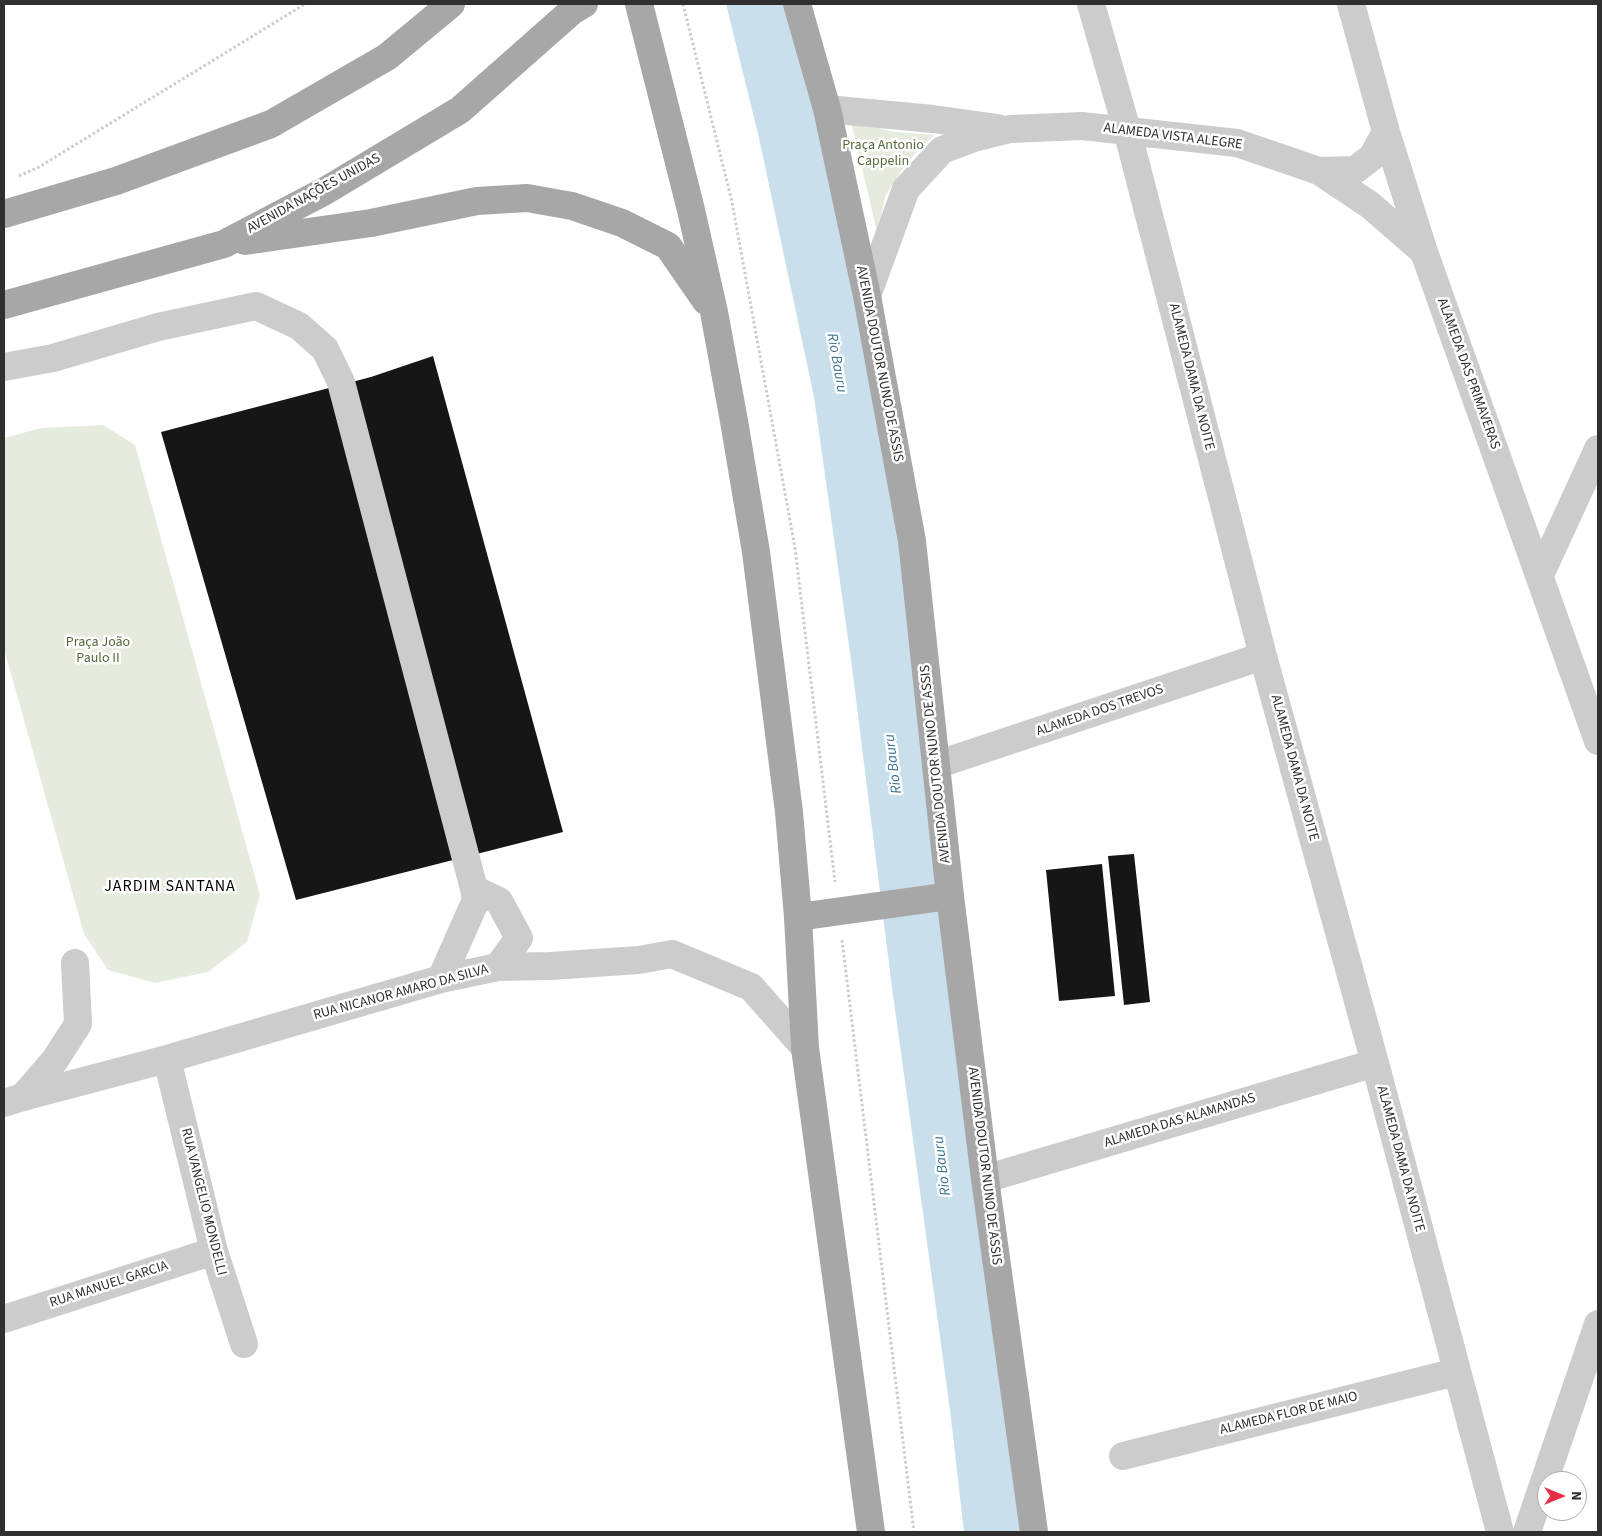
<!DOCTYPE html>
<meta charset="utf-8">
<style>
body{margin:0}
#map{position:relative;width:1602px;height:1536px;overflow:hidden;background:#fff;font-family:"Source Sans 3",sans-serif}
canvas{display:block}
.frame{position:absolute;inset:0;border:5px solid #2f2f2f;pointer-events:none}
.north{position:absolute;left:1537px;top:1471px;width:50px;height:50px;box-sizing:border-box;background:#fff;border:1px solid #acacac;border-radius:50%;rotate:90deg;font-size:14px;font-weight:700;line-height:20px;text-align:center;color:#2f2f2f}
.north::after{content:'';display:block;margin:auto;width:18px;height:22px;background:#e73047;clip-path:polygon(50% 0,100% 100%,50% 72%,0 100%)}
</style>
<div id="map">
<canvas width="1602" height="1536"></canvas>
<div class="frame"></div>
<div class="north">N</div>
</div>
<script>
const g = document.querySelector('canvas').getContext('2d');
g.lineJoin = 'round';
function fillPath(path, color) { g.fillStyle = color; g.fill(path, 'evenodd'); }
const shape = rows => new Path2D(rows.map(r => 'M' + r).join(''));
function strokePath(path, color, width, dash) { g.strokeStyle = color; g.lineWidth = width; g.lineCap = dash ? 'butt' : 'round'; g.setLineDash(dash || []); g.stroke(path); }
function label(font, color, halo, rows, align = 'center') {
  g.font = font + ' "Source Sans 3",sans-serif'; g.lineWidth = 5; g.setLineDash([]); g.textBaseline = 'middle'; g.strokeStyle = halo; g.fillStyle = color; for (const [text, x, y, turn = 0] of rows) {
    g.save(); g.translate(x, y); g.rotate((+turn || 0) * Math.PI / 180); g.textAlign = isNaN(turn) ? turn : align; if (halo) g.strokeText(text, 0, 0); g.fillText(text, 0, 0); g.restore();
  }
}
fillPath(shape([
 [851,122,895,132,934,135,907,162,885,197,878,236],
 [103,425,135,445,260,895,247,942,208,972,155,983,108,970,84,934,4,649,4,438,41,428]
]), '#e6ecdd');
fillPath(shape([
 [726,4,791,4,882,407,1023,1532,964,1532,950,1410,891,980,852,667,814,397,759,138]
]), '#c9e0ec');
fillPath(shape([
 [433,356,563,832,296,900,161,432,371,377],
 [1134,854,1150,1002,1124,1005,1108,856],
 [1102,864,1115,996,1059,1001,1046,870]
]), '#161616');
strokePath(shape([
 [683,4,732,202,795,548,835,882],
 [19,176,39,167,305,4],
 [842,940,914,1532]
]), '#ccc', 3, [2.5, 2.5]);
strokePath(shape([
 [1091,4,1127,130,1263,656,1375,1063,1500,1532],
 [1351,4,1386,132,1424,252,1598,741],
 [827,109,933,119,998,128],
 [1319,171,1355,170,1372,157,1386,132],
 [867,296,906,189,942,150,974,138,1010,129,1082,126,1237,143,1319,171,1370,205,1424,252],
 [4,367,53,358,158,327,256,306,299,326,325,349,341,382,474,889,476,900,441,979],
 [1540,575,1598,449],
 [936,765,1263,656],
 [474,889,499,901,519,938,498,967],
 [167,1059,214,1251,244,1344],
 [23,1097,55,1060,78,1024,75,963],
 [4,1103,23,1097,167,1059,441,979,498,967,550,966,639,960,672,954,751,987,805,1048],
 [985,1179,1375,1063],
 [4,1319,214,1251],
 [1123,1456,1456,1372],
 [1527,1532,1598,1324]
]), '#ccc', 28);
strokePath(shape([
 [639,4,691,210,714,312,734,421,756,552,789,812,798,917,805,1048,871,1532],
 [797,4,827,109,867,296,912,541,950,896,985,1179,1034,1532],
 [4,214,116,181,271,124,387,57,451,4],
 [245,241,371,223,477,201,527,198,572,206,622,223,668,246,706,301],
 [4,305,224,244,325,191,460,110,572,11,584,4]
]), '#a7a7a7', 28);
strokePath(shape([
 [798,917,950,896]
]), '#a7a7a7', 28);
label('14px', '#2f2f2f', '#fff', [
 ["ALAMEDA VISTA ALEGRE",1173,137,7],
 ["AVENIDA NAÇÕES UNIDAS",314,194,-29],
 ["AVENIDA DOUTOR NUNO DE ASSIS",879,364,79],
 ["ALAMEDA DAS PRIMAVERAS",1468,374,70],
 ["ALAMEDA DAMA DA NOITE",1191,377,76],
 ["ALAMEDA DOS TREVOS",1100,711,-19],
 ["AVENIDA DOUTOR NUNO DE ASSIS",936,764,-96],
 ["ALAMEDA DAMA DA NOITE",1294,768,75],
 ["RUA NICANOR AMARO DA SILVA",401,993,-15],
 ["ALAMEDA DAS ALAMANDAS",1180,1121,-17],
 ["ALAMEDA DAMA DA NOITE",1400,1159,75],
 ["AVENIDA DOUTOR NUNO DE ASSIS",984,1166,83],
 ["RUA VANGELIO MONDELLI",203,1202,76],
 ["RUA MANUEL GARCIA",109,1285,-18],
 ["ALAMEDA FLOR DE MAIO",1289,1414,-14]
]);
label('14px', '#546b3c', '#fff', [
 ["Praça Antonio",883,146],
 ["Cappelin",883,162],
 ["Praça João",98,643],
 ["Paulo II",98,659]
]);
label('italic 15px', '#3c7592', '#fff', [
 ["Rio Bauru",836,363,80],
 ["Rio Bauru",894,764,-97],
 ["Rio Bauru",943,1166,-97]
]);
g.letterSpacing = '1px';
label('16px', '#000', '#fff', [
 ["JARDIM SANTANA",170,887]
]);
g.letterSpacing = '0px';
</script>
